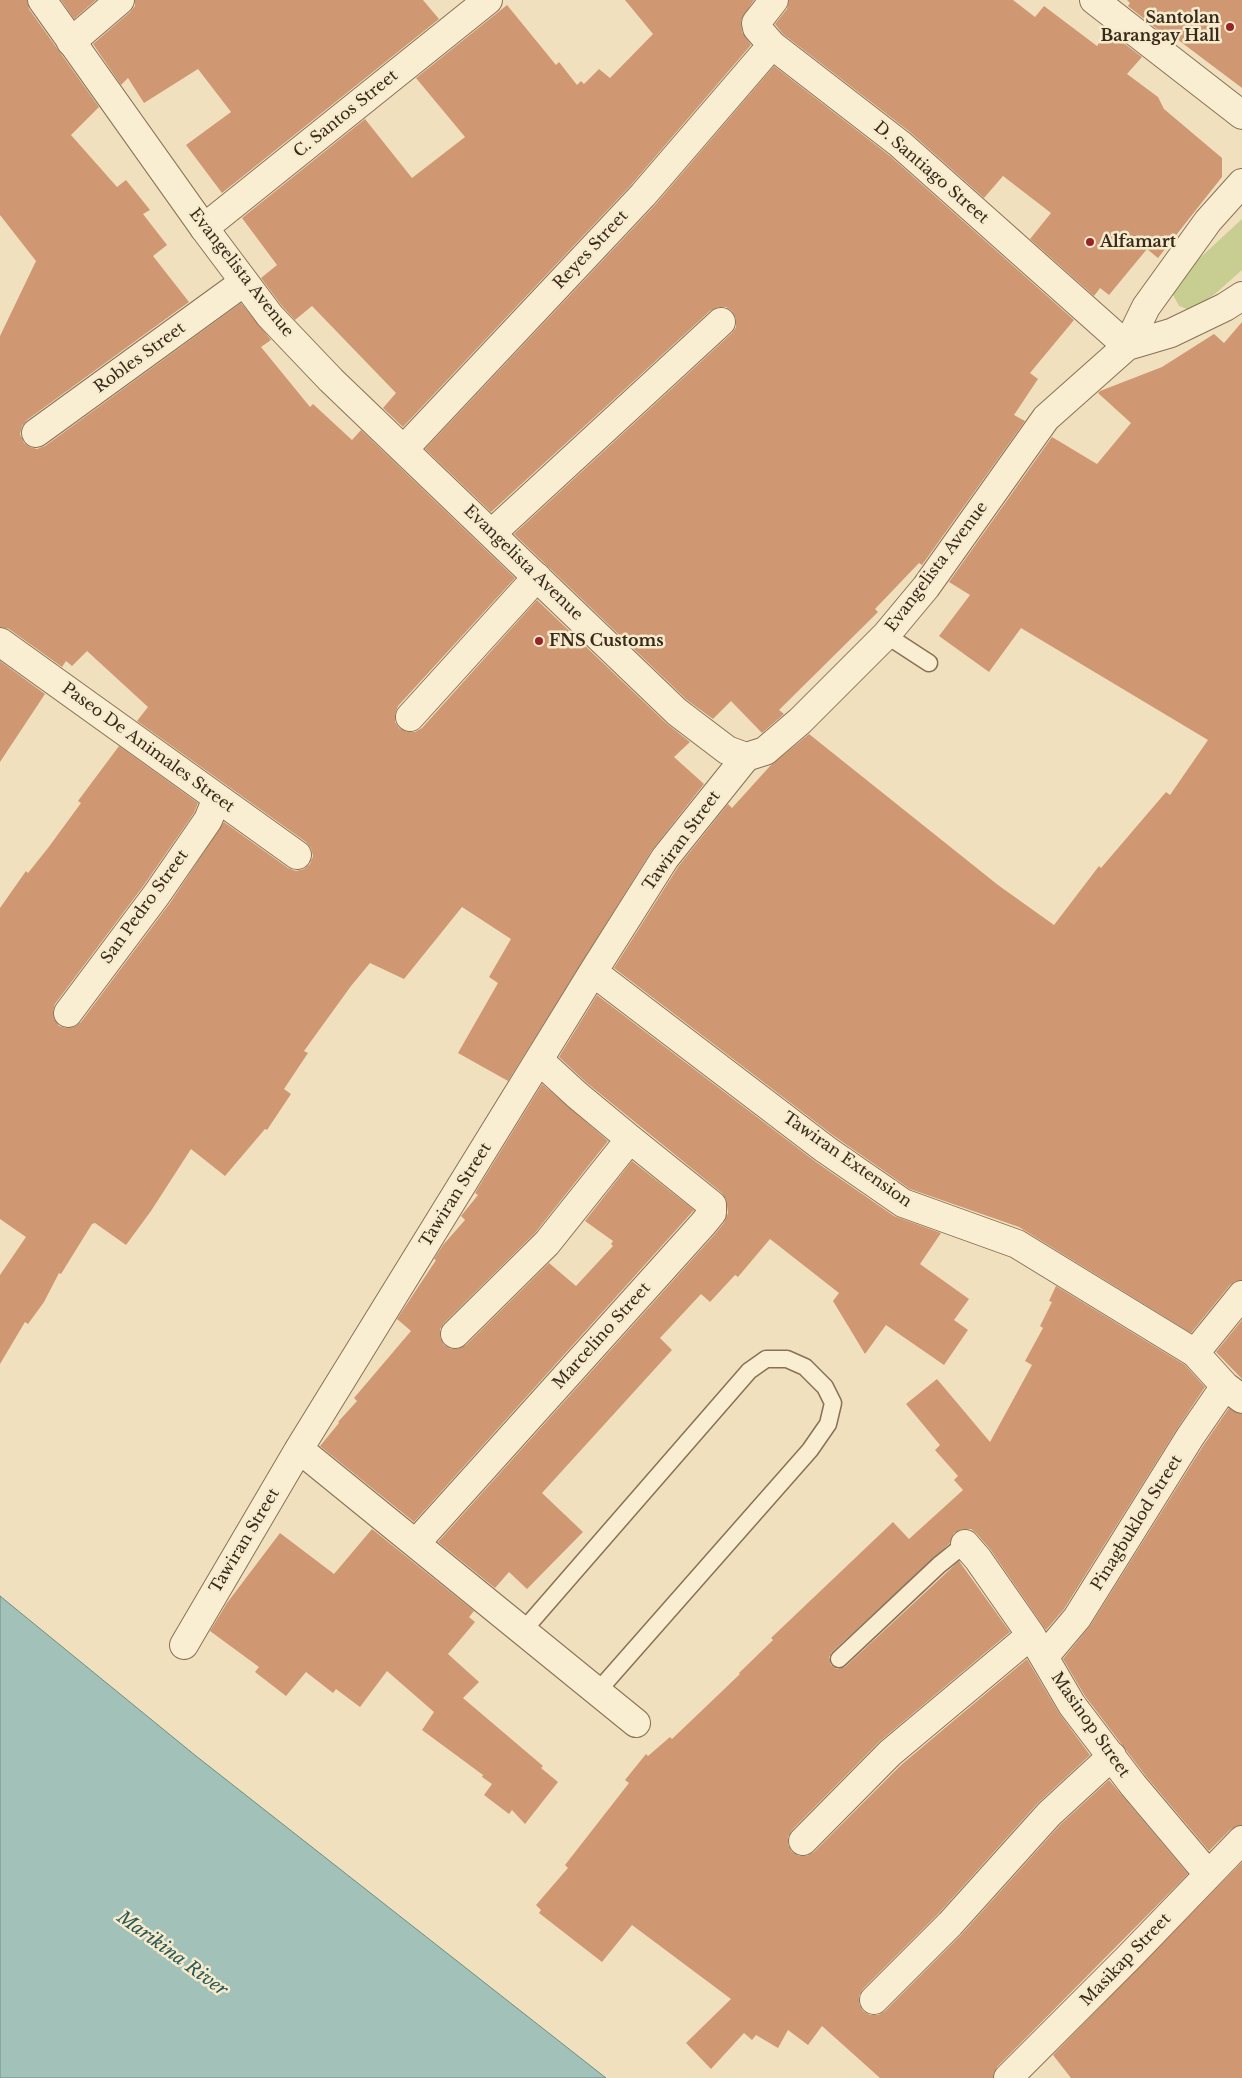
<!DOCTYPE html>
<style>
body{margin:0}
canvas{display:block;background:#f0e0be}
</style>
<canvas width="1242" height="2078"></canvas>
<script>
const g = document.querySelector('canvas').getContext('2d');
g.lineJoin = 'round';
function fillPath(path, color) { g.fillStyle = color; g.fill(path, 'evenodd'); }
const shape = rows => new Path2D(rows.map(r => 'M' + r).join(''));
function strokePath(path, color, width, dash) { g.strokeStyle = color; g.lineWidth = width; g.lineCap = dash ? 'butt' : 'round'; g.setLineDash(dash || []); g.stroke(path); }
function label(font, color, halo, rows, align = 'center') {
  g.font = font + ' "Libre Baskerville",serif'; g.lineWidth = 5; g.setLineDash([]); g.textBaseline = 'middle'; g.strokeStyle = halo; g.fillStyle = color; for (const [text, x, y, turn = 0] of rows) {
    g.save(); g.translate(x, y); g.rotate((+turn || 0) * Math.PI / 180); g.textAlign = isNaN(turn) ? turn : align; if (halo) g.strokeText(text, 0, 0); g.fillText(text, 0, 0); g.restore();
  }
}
fillPath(shape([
 [1242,219,1242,270,1216,293,1192,311,1179,306,1172,293,1176,280]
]), '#c8ce92');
const water = shape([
 [0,1596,196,1756,606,2078,0,2078,0,1596]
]);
fillPath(water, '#a2c1b8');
strokePath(water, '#698f85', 1);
fillPath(shape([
 [0,0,27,0,29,9,99,107,71,135,117,187,126,180,150,210,143,214,167,245,153,256,189,302,27,420,22,426,20,434,24,443,30,447,37,449,45,446,241,303,271,340,261,347,310,407,313,404,352,440,361,430,515,578,398,706,395,714,395,722,399,728,407,732,415,732,422,728,537,600,666,723,690,742,674,757,704,784,652,850,508,1081,458,1053,498,983,489,977,511,939,462,907,404,979,370,963,351,986,304,1051,308,1053,284,1089,291,1094,267,1130,265,1129,225,1176,191,1149,151,1211,126,1245,95,1223,92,1224,61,1274,59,1273,44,1302,28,1324,25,1322,0,1364,0,1275,26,1237,0,1219,0,908,26,871,28,873,48,848,81,803,78,801,119,746,198,803,194,813,144,885,55,1004,53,1011,54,1019,59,1026,66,1028,74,1027,81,1022,170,903,224,822,288,868,296,871,304,869,310,864,313,856,311,848,306,842,137,721,148,707,87,651,72,666,66,661,62,667,9,629,0,627,0,336,36,261,0,215],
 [61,0,96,0,74,19],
 [135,0,423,0,439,19,222,193,186,145,231,112,198,69,144,103,128,78,121,85,93,44,130,12,135,6],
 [625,0,754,0,741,20,742,32,751,45,631,185,403,427,383,408,396,393,312,306,295,320,282,306,261,278,277,265,242,218,365,119,412,178,465,137,416,78,507,5,556,65,559,62,577,85,581,81,584,84,599,69,610,78,653,34],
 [789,0,1013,0,1035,17,1044,6,1097,46,1108,31,1142,57,1127,74,1158,97,1164,109,1222,158,1222,177,1158,258,1147,249,1109,295,1100,288,1094,296,1030,239,1051,213,1003,176,984,198,910,132,783,34,775,24,787,9],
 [1127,0,1242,0,1242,88,1165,30,1162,33,1128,6,1130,3],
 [774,66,890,156,1074,320,1030,373,1038,379,1014,415,1025,421,922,565,919,563,875,609,878,612,779,710,784,714,762,733,731,701,713,719,687,700,514,534,732,333,736,327,736,319,732,311,726,307,718,307,710,311,491,512,425,449,655,205],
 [1242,322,1242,1280,1236,1281,1230,1285,1191,1333,1019,1227,910,1189,834,1136,614,968,678,867,728,804,732,808,770,766,809,734,998,885,1054,925,1099,866,1101,868,1166,792,1170,795,1208,740,1021,628,989,672,939,636,970,595,949,582,1052,437,1097,464,1131,423,1098,393,1100,391,1162,367,1214,334,1224,343],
 [0,661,45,694,0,762],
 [597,995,816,1162,894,1216,941,1233,920,1264,969,1299,954,1320,968,1330,944,1365,886,1325,865,1354,833,1301,839,1293,770,1239,738,1277,735,1275,710,1302,701,1294,660,1338,672,1350,542,1493,583,1532,527,1589,509,1572,495,1588,438,1542,715,1234,724,1223,728,1213,726,1199,722,1193,587,1083,559,1057],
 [542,1084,608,1141,535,1233,444,1323,440,1329,440,1337,444,1345,451,1349,458,1349,466,1345,549,1263,576,1286,613,1246,611,1244,613,1241,585,1221,632,1161,694,1210,414,1522,320,1446,339,1423,338,1422,357,1401,354,1398,411,1331,397,1319,436,1260,434,1259,443,1245,465,1220,461,1216,478,1195,475,1193],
 [1056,1286,1185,1365,1205,1387,1177,1429,1064,1609,1046,1630,990,1549,976,1533,971,1529,963,1529,954,1533,950,1543,832,1652,829,1657,831,1665,837,1669,845,1667,959,1561,1010,1632,879,1742,792,1830,788,1837,788,1845,792,1852,799,1856,807,1856,814,1852,901,1765,1027,1659,1059,1713,1090,1755,1037,1804,939,1913,863,1989,859,1996,859,2004,863,2011,870,2015,878,2015,885,2011,961,1935,1060,1825,1109,1780,1188,1874,997,2067,993,2078,880,2078,822,2026,808,2045,788,2030,778,2048,756,2035,752,2040,744,2033,711,2069,686,2043,731,1999,632,1925,602,1962,539,1913,541,1910,536,1905,568,1868,565,1865,629,1783,625,1780,646,1754,648,1756,670,1737,672,1739,740,1674,739,1673,773,1640,771,1638,893,1522,909,1539,963,1490,954,1480,958,1476,935,1450,940,1445,906,1404,937,1379,990,1442,1032,1365,1025,1361,1043,1328,1040,1326,1052,1302,1049,1301],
 [1242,1320,1242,1379,1216,1352],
 [1229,1408,1242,1414,1242,1825,1231,1829,1209,1851,1145,1775,1085,1696,1063,1659,1090,1626,1203,1446],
 [372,1529,474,1611,469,1617,475,1622,448,1654,479,1682,463,1698,543,1766,541,1768,558,1782,525,1824,512,1810,509,1814,484,1795,492,1784,482,1777,483,1775,422,1730,434,1712,387,1671,360,1707,336,1689,333,1693,306,1672,286,1696,255,1672,259,1667,210,1631,227,1603,280,1533,334,1574],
 [1242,1862,1242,2078,1071,2078,1053,2055]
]), '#d09872');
const service = shape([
 [886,635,929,663],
 [522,1632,749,1371,766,1359,787,1359,805,1367,825,1387,833,1403,828,1424,810,1450,597,1692],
 [839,1659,939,1565,965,1544]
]);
const minor = shape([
 [774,0,756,23,757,28,772,45,900,144,1127,346],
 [1094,0,1242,115],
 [71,42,120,0],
 [204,228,488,0],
 [36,433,244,282],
 [404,449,643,195,772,45],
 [492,533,721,322],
 [0,642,297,855],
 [410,717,537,577],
 [593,972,825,1149,903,1203,1017,1244,1195,1353,1225,1386,1242,1399],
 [68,1013,157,894,208,820,217,798],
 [455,1334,547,1243,630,1139],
 [1195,1353,1242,1295],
 [299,1449,636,1723],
 [416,1543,703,1224,712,1213,712,1205,630,1139,577,1095,540,1061],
 [965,1544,978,1559,1031,1635,1072,1705,1133,1785,1208,1874],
 [184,1645,299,1449,593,972,665,858,746,757],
 [1044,1657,1077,1618,1190,1437,1225,1386],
 [803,1841,890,1753,1031,1635],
 [874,2000,950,1924,1049,1814,1112,1756],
 [1008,2078,1129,1957,1242,1840]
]);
const tertiary = shape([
 [42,0,204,228,270,316,331,380,677,712,727,750,746,757,765,751,800,721,886,635,926,587,1046,418,1127,346,1146,307,1208,221,1242,183],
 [1127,346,1171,333,1225,307,1242,296]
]);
strokePath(service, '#897156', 19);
strokePath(minor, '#897156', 30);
strokePath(tertiary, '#897156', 30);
strokePath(service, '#faeed2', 16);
strokePath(minor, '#faeed2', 28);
strokePath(tertiary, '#faeed2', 28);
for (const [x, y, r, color] of [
 [1230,27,5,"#9b2326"],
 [1090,242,5,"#9b2326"],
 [539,641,5,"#9b2326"]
]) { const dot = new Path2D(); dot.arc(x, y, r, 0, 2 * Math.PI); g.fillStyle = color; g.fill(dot); strokePath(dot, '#f7ebce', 2); }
label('bold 16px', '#38291b', '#f7ebce', [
 ["Santolan",1220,18,"right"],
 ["Barangay Hall",1220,36,"right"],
 ["Alfamart",1100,242],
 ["FNS Customs",549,641]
], 'left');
label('16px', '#38291b', '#f7ebce', [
 ["C. Santos Street",346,114,-39],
 ["D. Santiago Street",931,173,41],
 ["Reyes Street",591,250,-47],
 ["Evangelista Avenue",241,273,52],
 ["Robles Street",140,358,-36],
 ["Evangelista Avenue",523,563,44],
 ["Evangelista Avenue",937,567,-53],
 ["Paseo De Animales Street",148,748,36],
 ["Tawiran Street",682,841,-54],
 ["San Pedro Street",145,907,-54],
 ["Tawiran Extension",847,1160,35],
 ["Tawiran Street",456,1195,-58],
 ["Marcelino Street",602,1336,-48],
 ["Pinagbuklod Street",1137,1523,-58],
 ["Tawiran Street",245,1541,-59],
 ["Masinop Street",1090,1725,55],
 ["Masikap Street",1126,1960,-46]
]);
label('italic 18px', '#2a5855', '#f7ebce', [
 ["Marikina River",172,1954,36]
]);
</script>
